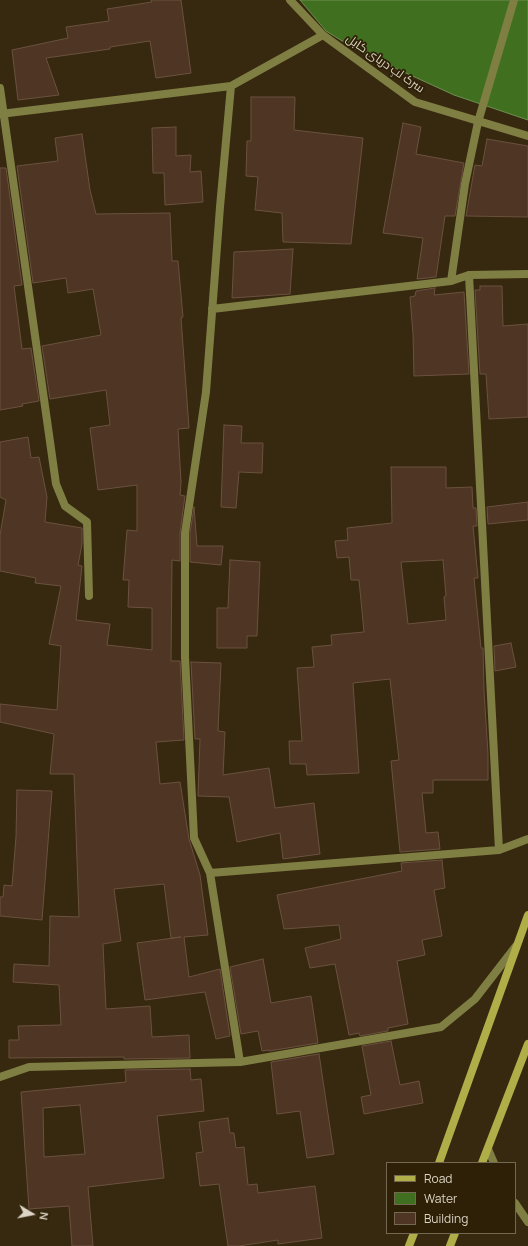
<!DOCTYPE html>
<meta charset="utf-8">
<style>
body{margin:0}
#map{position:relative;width:528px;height:1246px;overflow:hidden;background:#372910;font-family:Manrope,sans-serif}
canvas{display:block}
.legend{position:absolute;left:386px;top:1162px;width:130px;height:72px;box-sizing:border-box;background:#2d2006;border:1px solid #736852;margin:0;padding:5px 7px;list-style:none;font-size:12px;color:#dcd4c5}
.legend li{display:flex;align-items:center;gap:8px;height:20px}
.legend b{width:20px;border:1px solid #736852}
.north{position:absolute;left:12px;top:1194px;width:40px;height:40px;-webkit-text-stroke:3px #2d2006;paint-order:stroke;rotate:100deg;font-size:11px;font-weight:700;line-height:16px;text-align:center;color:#dcd4c5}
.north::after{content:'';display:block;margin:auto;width:14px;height:18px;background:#dcd4c5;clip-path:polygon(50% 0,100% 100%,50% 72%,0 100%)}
</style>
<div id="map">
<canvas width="528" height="1246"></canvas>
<ul class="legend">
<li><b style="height:5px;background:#b0ae48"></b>Road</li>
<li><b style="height:11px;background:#40701f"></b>Water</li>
<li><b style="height:11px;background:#4e3524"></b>Building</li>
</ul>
<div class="north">N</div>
</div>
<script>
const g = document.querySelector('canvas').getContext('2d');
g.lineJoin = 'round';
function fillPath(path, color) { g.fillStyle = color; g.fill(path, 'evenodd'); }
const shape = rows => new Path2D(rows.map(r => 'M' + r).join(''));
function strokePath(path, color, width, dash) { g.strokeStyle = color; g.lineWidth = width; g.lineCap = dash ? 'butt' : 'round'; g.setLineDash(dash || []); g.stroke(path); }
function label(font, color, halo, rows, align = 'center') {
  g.font = font + ' Manrope,Cairo,sans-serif'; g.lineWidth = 3.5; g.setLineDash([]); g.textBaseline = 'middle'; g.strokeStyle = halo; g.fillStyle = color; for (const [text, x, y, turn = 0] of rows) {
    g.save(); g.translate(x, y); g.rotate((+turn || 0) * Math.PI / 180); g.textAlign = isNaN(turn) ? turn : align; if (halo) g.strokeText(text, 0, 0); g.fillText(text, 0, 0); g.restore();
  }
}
const water = shape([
 [300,0,528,0,528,120,454,95,360,52,326,31,300,0]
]);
fillPath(water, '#40701f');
strokePath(water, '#6f8e51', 1);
const building = shape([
 [151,0,181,0,191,73,156,78,150,41,110,47,110,49,46,58,59,95,18,100,12,50,68,38,66,27,109,21,107,9,152,2,151,0],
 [251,97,295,97,294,130,363,138,351,244,283,242,282,213,255,210,258,177,246,176,247,141,251,141,251,97],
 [403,123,421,127,416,154,464,163,455,216,445,216,436,277,417,279,423,238,383,233,403,123],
 [176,127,176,156,191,155,190,172,201,171,203,202,165,205,164,173,153,173,152,128,176,127],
 [82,134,90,190,96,214,170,213,172,261,178,261,183,317,181,318,189,428,178,429,181,482,180,495,185,496,180,533,180,561,172,560,171,661,180,661,184,740,156,742,160,784,180,782,189,839,200,875,208,935,184,937,189,977,220,969,230,1036,216,1039,205,992,145,1000,137,943,181,937,171,938,164,884,114,889,121,941,103,944,106,1009,150,1006,152,1037,189,1035,190,1058,124,1059,124,1057,9,1058,9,1040,19,1040,18,1026,61,1025,59,985,13,982,14,964,49,966,50,916,79,917,74,774,50,774,54,734,0,722,0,704,57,710,61,646,49,644,61,586,35,583,36,578,0,571,0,535,6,500,0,497,0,442,28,437,31,458,39,457,47,497,45,522,82,528,82,544,78,565,82,566,76,620,110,624,107,645,152,650,152,608,128,607,129,580,123,580,127,530,137,531,137,485,98,490,90,428,110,425,106,390,50,399,42,346,101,335,93,289,68,293,66,278,33,283,17,166,58,161,55,138,82,134],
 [487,139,528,146,528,217,466,216,475,165,482,166,487,139],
 [0,168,6,168,22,285,14,286,22,349,31,348,39,401,22,404,23,406,0,410,0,168],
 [293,249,290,294,232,298,234,252,293,249],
 [480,286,502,286,503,326,528,324,528,417,489,419,486,374,480,374,475,290,480,290,480,286],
 [435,288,434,295,464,292,469,374,414,376,413,334,410,297,415,296,416,291,435,288],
 [224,425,242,426,241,443,263,443,262,473,239,472,236,508,221,507,224,425],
 [391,467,446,467,446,488,472,487,473,508,476,508,477,526,473,526,478,578,474,578,481,648,483,648,484,691,488,754,488,780,433,780,433,793,422,793,426,833,438,832,440,849,400,852,391,761,399,760,390,679,353,683,359,773,307,775,306,764,290,764,289,741,302,741,297,668,314,667,312,647,332,645,331,635,364,632,359,580,351,580,349,557,337,558,335,541,348,540,347,528,392,523,391,467],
 [443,560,446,596,444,597,446,620,408,624,401,562,443,560],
 [528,502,528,520,488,524,487,507,528,502],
 [194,507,197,546,223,546,221,565,190,562,190,533,194,507],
 [230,560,260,562,257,636,247,636,247,648,217,648,217,608,228,608,230,560],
 [511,643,516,667,495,671,494,646,511,643],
 [191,662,221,663,218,731,225,732,223,775,269,768,275,808,314,803,320,854,283,859,280,833,237,842,229,797,198,796,200,739,195,739,191,662],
 [17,790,52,791,42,920,0,916,0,897,3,897,4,885,12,886,16,837,17,790],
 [442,860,445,888,434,890,442,936,422,940,425,955,397,961,408,1024,388,1028,388,1031,360,1036,359,1033,349,1035,335,964,310,968,305,948,341,939,339,925,284,929,277,895,402,871,401,863,442,860],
 [263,959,271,1003,311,996,318,1043,269,1051,269,1050,262,1051,258,1031,241,1034,230,967,263,959],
 [391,1041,400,1085,419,1081,423,1103,364,1114,361,1097,371,1095,362,1046,391,1041],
 [319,1054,334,1154,307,1158,300,1111,277,1114,271,1062,319,1054],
 [190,1069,191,1080,201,1079,204,1111,157,1116,164,1178,88,1187,93,1246,72,1246,69,1206,29,1209,21,1092,126,1082,125,1070,190,1069],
 [80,1105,85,1154,44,1157,43,1108,80,1105],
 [228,1118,230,1133,234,1133,236,1148,244,1147,248,1185,257,1184,258,1193,315,1186,322,1238,278,1244,278,1240,239,1246,228,1246,219,1184,200,1186,196,1153,203,1152,199,1122,228,1118]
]);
fillPath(building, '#4e3524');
strokePath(building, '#6b513f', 1);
strokePath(shape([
 [478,122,514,0]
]), '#807f43', 8);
strokePath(shape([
 [290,0,323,35,415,102,528,136],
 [231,86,220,207,206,392,185,533,185,657,194,838,210,873,240,1062],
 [0,88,56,484,65,506,87,522,89,596],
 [0,114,231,86,323,35],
 [469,275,499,850],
 [451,281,465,184,478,122],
 [212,309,451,281,469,275,528,274],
 [210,873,499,850,528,839],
 [0,1077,29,1067,240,1062,441,1027,475,999,516,946],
 [488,1149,494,1163],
 [515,1203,528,1222]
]), '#807f43', 8);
strokePath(shape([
 [439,1163,528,915],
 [482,1163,528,1044],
 [409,1246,414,1233],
 [450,1246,455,1233]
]), '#b0ae48', 8);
label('12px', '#dcd4c5', '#2d2006', [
 ["سرک لبِ دریای کابل",385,64,35]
]);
</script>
